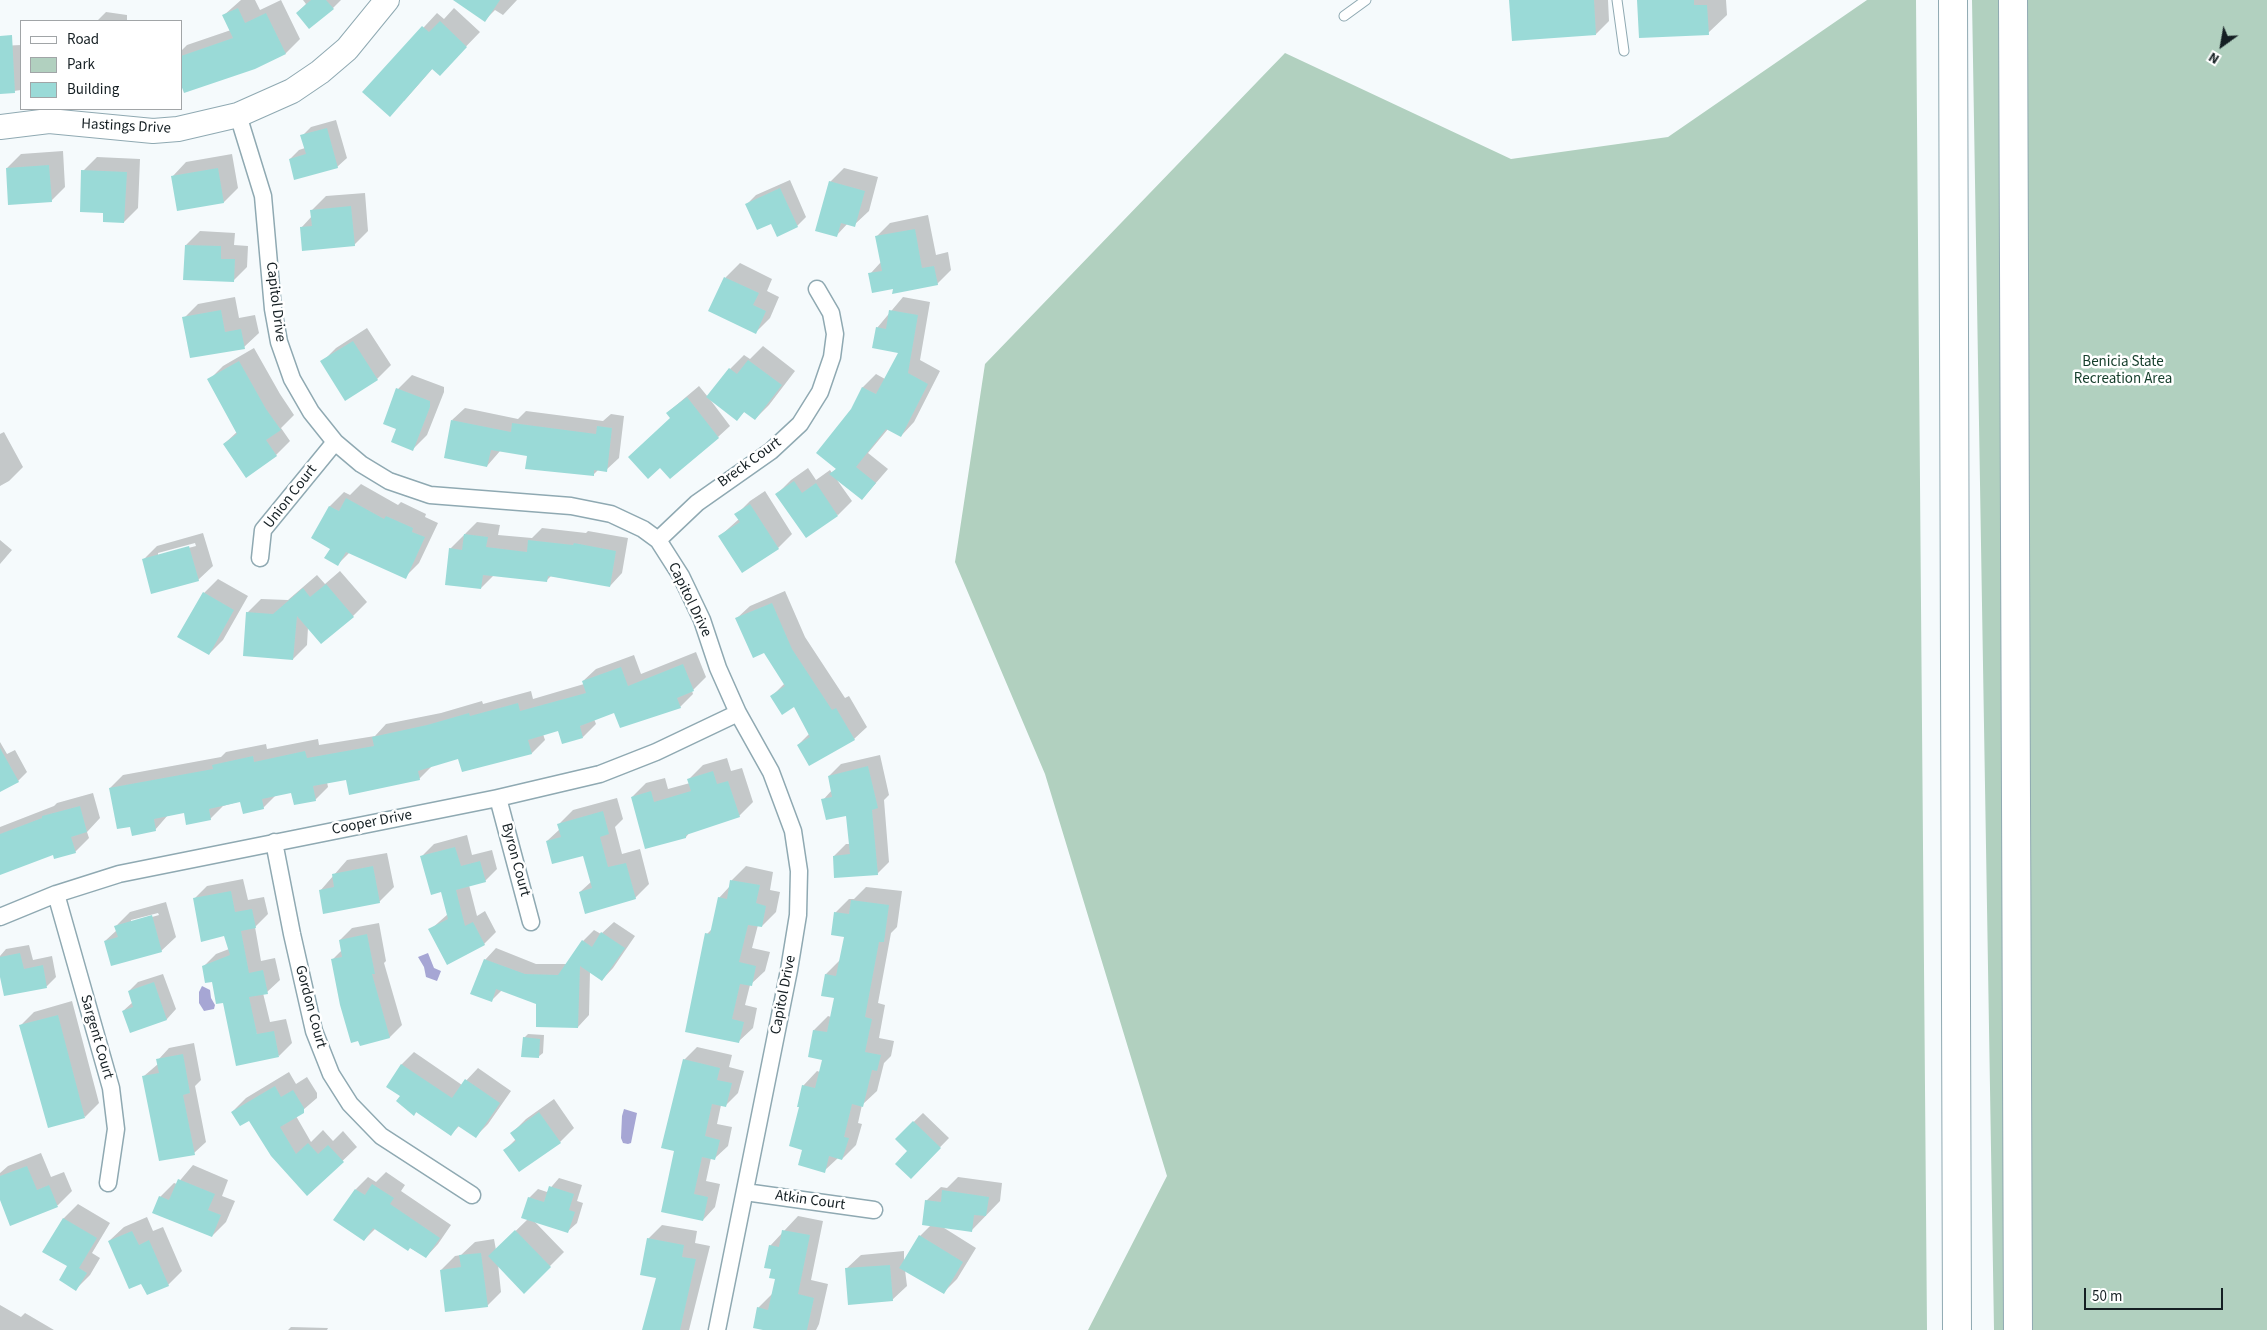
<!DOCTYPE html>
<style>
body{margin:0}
#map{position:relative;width:2267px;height:1330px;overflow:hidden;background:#f5fafc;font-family:"Source Sans 3",sans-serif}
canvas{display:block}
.legend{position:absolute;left:20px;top:20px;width:162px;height:90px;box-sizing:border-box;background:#fff;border:1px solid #a1a5a7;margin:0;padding:6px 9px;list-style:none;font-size:15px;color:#151f23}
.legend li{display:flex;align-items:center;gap:10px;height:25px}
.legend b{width:25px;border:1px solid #a1a5a7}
.north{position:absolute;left:2197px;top:20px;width:50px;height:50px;-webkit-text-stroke:4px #fff;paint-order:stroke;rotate:212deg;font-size:14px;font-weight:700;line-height:20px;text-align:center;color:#151f23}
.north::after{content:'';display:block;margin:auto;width:18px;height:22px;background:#151f23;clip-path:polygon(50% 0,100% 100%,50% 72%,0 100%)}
.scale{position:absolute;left:2084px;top:1288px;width:139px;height:22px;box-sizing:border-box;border:2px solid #151f23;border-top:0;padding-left:6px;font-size:15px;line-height:18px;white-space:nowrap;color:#151f23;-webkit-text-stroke:4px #fff;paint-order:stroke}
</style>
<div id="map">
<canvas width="2267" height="1330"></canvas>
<ul class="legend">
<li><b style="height:6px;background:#fff"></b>Road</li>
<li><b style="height:14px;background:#b1d0bf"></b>Park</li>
<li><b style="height:14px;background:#9adad7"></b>Building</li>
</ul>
<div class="north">N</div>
<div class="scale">50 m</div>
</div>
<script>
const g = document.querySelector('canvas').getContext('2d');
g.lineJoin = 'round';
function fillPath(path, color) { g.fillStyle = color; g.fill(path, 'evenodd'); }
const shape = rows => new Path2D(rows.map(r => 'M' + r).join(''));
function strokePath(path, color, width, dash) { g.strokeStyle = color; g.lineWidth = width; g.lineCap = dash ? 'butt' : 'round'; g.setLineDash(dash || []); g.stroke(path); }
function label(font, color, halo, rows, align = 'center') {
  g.font = font + ' "Source Sans 3",sans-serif'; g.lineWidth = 5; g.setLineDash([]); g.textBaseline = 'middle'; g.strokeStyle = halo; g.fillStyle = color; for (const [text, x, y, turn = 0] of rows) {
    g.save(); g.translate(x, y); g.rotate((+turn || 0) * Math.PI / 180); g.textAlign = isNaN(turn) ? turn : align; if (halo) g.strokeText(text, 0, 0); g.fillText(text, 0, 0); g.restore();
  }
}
fillPath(shape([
 [1867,0,1916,0,1927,1330,1088,1330,1167,1176,1045,774,955,562,985,364,1285,53,1511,159,1668,137],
 [1972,0,2267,0,2267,1330,1994,1330]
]), '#b1d0bf');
fillPath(shape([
 [428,953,434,968,441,971,437,981,426,977,424,967,418,957],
 [202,986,210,990,211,998,215,1005,214,1009,204,1011,199,1003,199,992],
 [624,1109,637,1113,631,1143,628,1144,623,1143,621,1138,622,1116]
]), '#a6a6d4');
fillPath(shape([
 [241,0,255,0,260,10,281,0,300,39,286,53,254,68,181,82,181,51,187,45,231,30,224,15],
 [303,0,341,0,333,8,297,13,306,4],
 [455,0,517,0,503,15,495,10,485,20],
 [1510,0,1608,0,1609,21,1596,34],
 [1638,0,1726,0,1727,15,1708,33],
 [454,8,480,32,453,60,433,68,404,101,364,92,437,13,444,19],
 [106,12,127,15,127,21,97,21],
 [21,45,21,90,0,93,0,46],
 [336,120,347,158,337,167,290,159,299,150,305,148,302,136,311,127],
 [63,151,65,187,51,201,7,168,21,154],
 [232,154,238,188,224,202,178,210,172,177,186,162],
 [97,157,140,159,138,208,124,222,83,171],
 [844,168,878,177,869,211,854,225,848,223,837,235,830,182],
 [790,180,806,217,797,226,772,223,747,204,756,195],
 [365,193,368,231,354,245,301,228,312,216,312,210,326,196],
 [928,215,936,255,948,252,951,270,937,284,894,287,870,274,881,262,876,237,890,223],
 [200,231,235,233,234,245,248,246,247,267,233,281,186,245],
 [740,263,772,279,767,291,779,297,770,318,756,332,710,311,726,277],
 [235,297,239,318,255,315,259,333,244,347,184,318,198,304],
 [903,297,930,302,920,360,940,371,914,422,901,436,888,429,868,453,888,469,862,499,837,480,852,501,838,515,777,494,791,480,808,468,816,480,830,470,832,473,837,468,852,409,863,387,876,374,885,379,900,352,877,328],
 [367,328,391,365,377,379,322,362,336,348],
 [763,346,795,371,769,405,755,419,745,411,737,419,709,398,730,426,718,437,671,418,667,413,699,386,708,397,730,369,744,355,750,359],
 [254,348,280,394,294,415,281,428,290,441,276,455,224,444,238,431,209,380,223,366],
 [412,375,444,387,444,392,427,435,413,449,398,428,398,389],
 [465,408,518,419,526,411,603,421,611,414,624,416,619,458,606,470,599,469,593,475,528,455,500,451,487,466,452,420],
 [4,432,23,467,9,481,0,486,0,434],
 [361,484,398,505,401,502,426,514,425,517,438,523,419,563,405,577,350,552,338,564,331,548,312,538,330,506,344,492,350,495],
 [765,491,792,534,778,548,743,571,720,536,739,519,736,515,750,501],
 [477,522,500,525,498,535,532,538,542,528,586,533,588,531,628,538,622,573,610,586,551,576,546,581,494,575,481,588,450,549],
 [203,533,213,566,198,580,143,560,157,546],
 [195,543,196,546,158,556,158,553],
 [0,540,12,550,0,564],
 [340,571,367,602,353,616,308,627,307,645,293,659,247,613,261,599,288,600,317,575,325,584],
 [218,579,248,596,223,640,209,654,204,593],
 [785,591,805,637,845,698,849,696,867,727,854,739,798,745,810,733,794,706,772,696,785,683,765,652,737,618,750,606],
 [696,652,706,677,692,691,693,694,680,707,615,711,594,719,596,724,583,737,559,729,543,734,545,740,532,753,509,759,459,758,433,765,419,779,347,779,327,782,328,787,315,800,292,791,276,795,263,808,241,801,223,806,210,819,184,812,168,815,155,830,131,825,110,788,123,775,221,757,226,752,266,744,267,749,318,739,319,745,375,736,386,724,441,713,482,701,483,704,531,691,533,699,584,684,583,681,596,669,634,655,641,674],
 [0,742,7,754,15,750,27,772,18,781,0,791],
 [880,755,889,795,884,800,889,862,877,874,834,856,846,844,850,844,848,814,823,800,832,790,829,776,841,764],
 [727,758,731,771,742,768,753,802,739,816,690,832,686,837,632,797,646,783,665,778,668,789,690,783,689,779,703,765],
 [93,793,100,818,87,832,89,838,75,852,54,853,0,874,0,827,54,806,57,803],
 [617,798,623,819,615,827,622,854,640,849,649,884,635,898,580,892,592,881,584,854,547,841,560,829,559,824,573,810],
 [467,835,472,855,492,850,497,869,485,881,469,885,477,916,485,911,496,932,484,944,430,930,448,914,442,891,422,856,434,844],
 [387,853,394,887,379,902,320,891,347,860],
 [746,866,773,872,770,890,780,892,776,912,762,926,758,925,752,948,770,952,765,971,750,985,745,1005,757,1008,753,1028,738,1042,707,934,713,928,719,898,730,886,732,880],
 [243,879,248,900,264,897,268,914,255,927,261,961,275,958,280,980,267,992,263,993,270,1022,286,1019,292,1043,279,1056,224,1001,203,967,216,954,229,949,225,935,194,899,207,886],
 [866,887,902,891,897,927,891,933,878,1003,885,1005,879,1038,894,1041,891,1056,884,1063,877,1091,862,1105,858,1123,862,1124,856,1145,842,1159,838,1158,824,1171,804,1149,801,1106,803,1086,817,1071,820,1072,823,1059,814,1030,828,1016,831,1017,835,997,822,995,826,974,841,959,845,936,835,913,849,899,854,899],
 [166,902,176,937,161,951,105,941,117,930,116,926,130,912],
 [158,913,159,915,131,923,131,920],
 [614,922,635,936,613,968,602,980,590,971,589,1015,578,1027,537,1003,502,990,491,1001,485,960,496,948,536,964,567,964,583,941,594,930,601,934],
 [379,923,386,961,384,963,402,1025,390,1037,361,1045,332,960,342,950,340,940,352,928],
 [29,945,33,960,52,956,56,977,47,986,5,995,0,971,0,956,6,949],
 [163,974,176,1009,167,1019,131,1031,123,1011,133,1002,129,991,138,982],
 [72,1001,99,1103,85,1117,20,1026,34,1012],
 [528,1034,544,1035,543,1053,538,1057,524,1038],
 [194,1043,201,1080,195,1086,206,1142,194,1153,144,1076,158,1064,158,1060,169,1048],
 [697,1047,732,1055,729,1067,744,1071,738,1093,725,1106,721,1105,717,1124,732,1127,728,1146,715,1158,711,1158,706,1181,720,1184,715,1207,703,1220,676,1150,684,1060],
 [414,1052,462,1085,478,1068,511,1091,488,1124,476,1136,460,1125,451,1134,417,1111,414,1115,401,1096,387,1087,402,1064],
 [289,1072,296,1084,307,1077,317,1093,317,1098,296,1116,311,1142,323,1130,333,1141,343,1131,357,1147,308,1194,249,1119,232,1112,246,1098],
 [554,1099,574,1128,560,1142,519,1171,505,1150,516,1139,512,1133,526,1119],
 [923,1113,949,1138,911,1177,909,1151,896,1139],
 [41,1153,51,1177,64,1172,72,1191,58,1205,11,1224,0,1196,0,1173,8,1166],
 [193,1165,228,1180,222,1196,235,1201,226,1222,212,1236,160,1197,174,1183,177,1184],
 [386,1172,405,1185,401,1191,451,1225,438,1244,426,1257,376,1228,364,1240,356,1189,368,1177,376,1182],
 [958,1177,1002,1183,1000,1201,972,1230,941,1226,976,1248,957,1279,943,1293,905,1270,907,1286,892,1300,846,1269,861,1255,904,1251,904,1261,920,1236,931,1225,926,1201,941,1187,947,1188],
 [559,1178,582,1185,577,1201,583,1203,577,1223,567,1232,534,1221,564,1252,524,1292,498,1264,501,1292,487,1306,441,1270,455,1256,461,1255,475,1242,494,1239,496,1250,528,1219,529,1198,538,1189,547,1192],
 [78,1204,110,1223,92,1253,100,1258,90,1275,76,1289,69,1266,44,1251,64,1218],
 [798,1216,823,1221,811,1280,828,1284,819,1324,816,1330,768,1330,758,1308,773,1293,776,1278,773,1268,770,1246],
 [147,1217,153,1231,163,1227,182,1271,168,1285,142,1282,109,1241,124,1227],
 [662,1225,697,1231,695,1243,710,1246,689,1330,643,1330,657,1277,648,1239],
 [0,1305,21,1317,25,1313,54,1330,0,1330],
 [291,1327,328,1328,327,1330,288,1330]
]), '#0003');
fillPath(shape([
 [311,0,326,0,334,9,309,29,296,13],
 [453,0,500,0,485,22],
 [1509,0,1594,0,1596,35,1512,41],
 [1637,0,1694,0,1694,5,1707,5,1709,35,1639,38],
 [238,8,245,23,266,13,286,54,255,69,184,93,181,85,181,56,233,38,222,15],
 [440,21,467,47,440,76,432,69,390,117,362,92,422,26,429,32],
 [12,35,15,93,0,94,0,36],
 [327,128,338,168,294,180,289,159,306,154,300,135],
 [49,165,52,202,8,205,6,168],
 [218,168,224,203,177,211,171,176],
 [81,170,127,172,124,223,103,222,103,213,80,212],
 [829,181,865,191,855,227,841,223,837,237,815,231],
 [780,188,798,227,777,237,771,224,757,230,745,204],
 [351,206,355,246,302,251,300,227,312,226,310,210],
 [915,229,922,268,934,266,938,285,892,294,893,289,872,293,868,273,882,271,875,236],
 [185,245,221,246,221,259,235,259,234,282,183,280],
 [724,277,759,293,753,305,766,311,756,334,708,311],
 [221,310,225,332,241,329,245,349,190,358,182,317],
 [889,310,918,315,908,373,928,384,901,437,886,429,856,467,876,483,862,500,829,474,836,469,816,453,851,409,862,387,876,394,898,353,872,348,876,327,886,329],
 [353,341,378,380,345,401,320,361],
 [748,360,782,385,755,420,744,412,737,421,706,397,729,368,737,374],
 [239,361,266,409,281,430,266,440,277,456,246,478,223,444,237,434,207,379],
 [396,388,430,401,430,407,413,451,391,442,396,429,383,424],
 [687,397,719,438,670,479,660,468,648,479,628,457,670,418,666,413],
 [451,420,511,432,512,423,596,434,597,426,612,428,607,472,594,470,594,476,525,469,527,456,491,450,487,467,444,458],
 [794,481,802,493,816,483,838,516,806,538,775,494],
 [346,498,384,519,386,516,413,528,412,532,425,537,406,579,346,552,338,566,324,558,330,549,311,538,329,506,339,511],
 [750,504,779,549,742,573,718,536,740,522,734,514],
 [464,534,488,537,486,547,527,552,528,540,573,545,574,543,616,551,610,587,548,576,547,582,483,575,481,589,445,585,449,548,462,550],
 [189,546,199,581,151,594,142,559],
 [326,584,354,617,321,644,297,616,293,660,243,656,246,612,273,614,303,588,310,597],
 [203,592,234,610,209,655,177,637],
 [772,603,792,649,832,710,836,708,855,740,809,766,797,745,810,737,794,707,782,715,770,696,785,686,764,653,753,658,735,618],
 [683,664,694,691,677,698,681,708,620,728,614,713,580,726,583,738,562,744,558,731,528,740,532,754,462,772,458,759,418,771,420,780,349,795,346,780,313,786,316,801,294,805,291,793,262,799,264,809,243,814,240,802,209,809,211,820,186,825,184,813,154,819,156,831,132,836,130,827,117,829,109,788,213,769,212,765,253,756,254,762,305,751,307,758,374,746,372,737,427,725,469,713,470,716,518,703,520,711,586,693,582,681,621,667,628,686],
 [0,748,19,782,0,792],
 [868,766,878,808,872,810,878,875,834,878,833,856,850,854,846,816,826,820,821,799,832,797,828,776],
 [713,771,717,784,728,781,740,817,686,835,686,838,645,849,631,797,651,791,654,802,691,791,687,779],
 [80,806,87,832,71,837,76,853,54,859,53,855,0,875,0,834,42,818,42,816],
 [603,811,609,834,600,837,608,867,626,863,636,899,585,914,579,892,592,888,583,856,552,864,546,841,561,837,557,824],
 [455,847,461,866,480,861,486,882,456,890,465,926,473,922,485,945,447,965,428,929,448,919,441,892,431,895,420,856],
 [373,866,380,903,323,914,319,890,334,887,332,874],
 [730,880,760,885,756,903,766,906,762,927,748,925,739,962,756,966,752,986,740,984,732,1019,744,1022,739,1043,685,1032,705,933,710,934,718,897,727,899],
 [231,891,235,912,252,909,256,928,241,931,249,973,263,970,268,994,249,997,257,1034,274,1031,279,1057,236,1066,223,1003,216,1004,212,982,205,983,202,966,230,955,224,936,201,942,193,898],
 [851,900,889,905,884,942,879,942,865,1017,872,1019,865,1052,881,1055,877,1071,872,1070,863,1107,852,1104,844,1137,849,1138,842,1160,829,1156,825,1173,798,1165,802,1150,789,1146,799,1107,797,1107,802,1085,815,1088,822,1060,808,1057,813,1030,827,1032,834,998,821,996,825,974,836,976,844,937,831,935,834,912,849,914],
 [152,915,162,952,111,966,104,941,118,937,114,926],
 [601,932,625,948,602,981,580,966,578,1028,536,1027,536,1004,496,989,492,1002,470,994,484,959,525,974,558,975,582,940,592,947],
 [367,934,375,974,372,974,390,1038,360,1046,358,1041,351,1043,340,1005,331,959,342,957,339,940],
 [20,953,24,969,43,965,47,988,4,996,0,977,0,957],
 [154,982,167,1020,130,1033,122,1011,133,1007,128,991],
 [58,1015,85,1118,48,1128,19,1025],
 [523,1037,540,1039,539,1058,521,1057],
 [183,1054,190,1093,183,1095,195,1155,159,1161,142,1076,159,1073,156,1059],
 [683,1059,720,1068,717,1080,732,1083,726,1107,712,1104,705,1136,720,1140,715,1160,702,1157,694,1194,708,1197,703,1221,661,1212,674,1151,661,1148],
 [401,1064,452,1098,465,1079,500,1103,476,1138,458,1126,451,1136,416,1112,414,1116,396,1101,400,1096,386,1087],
 [275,1086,281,1097,293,1090,304,1108,304,1113,280,1127,296,1154,308,1143,318,1154,328,1145,344,1162,307,1196,271,1156,249,1121,240,1126,231,1112],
 [539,1112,561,1143,519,1172,503,1150,516,1141,510,1133],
 [913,1121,941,1148,911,1179,895,1164,907,1151,895,1139],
 [27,1166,37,1190,49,1185,58,1207,10,1226,0,1200,0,1176],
 [178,1179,215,1194,208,1210,221,1215,212,1237,152,1213,159,1196,169,1200],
 [372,1184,394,1198,390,1204,440,1238,426,1258,410,1248,408,1251,373,1228,364,1241,333,1220,355,1189,365,1195],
 [549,1186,574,1194,569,1210,575,1212,568,1233,521,1218,528,1197,544,1202],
 [942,1190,989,1197,986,1216,974,1215,972,1232,922,1225,925,1200,941,1202],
 [63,1218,97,1238,79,1268,87,1273,76,1291,59,1280,67,1266,42,1252],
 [515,1230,551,1267,524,1294,488,1256],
 [782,1230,810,1235,798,1294,814,1298,807,1330,763,1330,753,1328,757,1307,768,1310,775,1279,769,1278,771,1269,764,1268,769,1245,779,1247],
 [132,1231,139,1245,149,1240,169,1286,147,1295,141,1284,129,1289,108,1241],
 [919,1235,963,1262,944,1294,899,1268],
 [647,1238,684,1245,682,1257,696,1259,680,1330,642,1330,656,1278,640,1275],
 [481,1253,488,1307,445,1312,440,1270,461,1267,459,1255],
 [890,1265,893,1301,848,1305,845,1268]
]), '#9adad7');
const lane = shape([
 [1617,0,1624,51],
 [1344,16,1366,0]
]);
const street = shape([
 [238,115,263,196,273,309,279,342,292,379,311,412,335,442,361,464,389,481,430,495,571,506,611,514,643,529,658,540,681,576,702,620,718,668,738,713,771,772,793,831,799,871,798,915,789,970,717,1330],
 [658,540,697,503,771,451,800,424,820,392,832,357,835,334,831,313,817,289],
 [260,558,263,530,335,442],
 [498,798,531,922],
 [274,842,292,934,314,1031,331,1074,350,1104,381,1136,472,1195],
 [56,894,111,1088,116,1129,108,1183],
 [0,917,56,894,119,874,498,798,600,774,656,752,738,713],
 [745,1192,874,1210]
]);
const secondary = shape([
 [0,127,49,121,153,131,178,129,238,115,292,91,320,72,347,49,387,0]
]);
const highway = shape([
 [1953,0,1957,1330],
 [2013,0,2018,1330]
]);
strokePath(lane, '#8fa9b2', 11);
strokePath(street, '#8fa9b2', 19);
strokePath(secondary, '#8fa9b2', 26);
strokePath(highway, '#8fa9b2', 30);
strokePath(lane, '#fff', 9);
strokePath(street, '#fff', 16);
strokePath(secondary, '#fff', 24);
strokePath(highway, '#fff', 28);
label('15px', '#151f23', '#fff', [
 ["Hastings Drive",126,127,3],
 ["Capitol Drive",275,302,83],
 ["Breck Court",750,463,-36],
 ["Union Court",291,497,-52],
 ["Capitol Drive",689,600,64],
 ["Cooper Drive",372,823,-11],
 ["Byron Court",515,860,75],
 ["Capitol Drive",784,995,-79],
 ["Gordon Court",310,1007,75],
 ["Sargent Court",96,1037,74],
 ["Atkin Court",810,1201,8]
]);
label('15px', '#143d2a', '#fff', [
 ["Benicia State",2123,363],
 ["Recreation Area",2123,380]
]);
</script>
